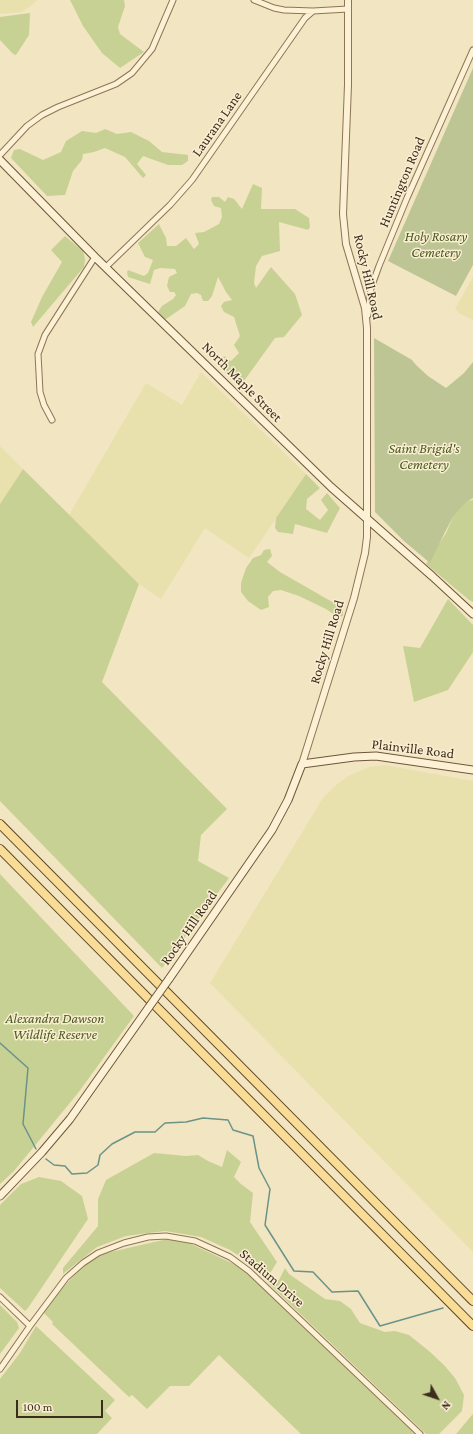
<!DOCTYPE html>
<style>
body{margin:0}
#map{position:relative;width:473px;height:1434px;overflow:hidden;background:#f2e5c1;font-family:"Crimson Pro",serif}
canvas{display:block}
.north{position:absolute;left:417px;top:1378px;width:40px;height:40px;-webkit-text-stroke:3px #f9eed1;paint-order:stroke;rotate:130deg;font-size:11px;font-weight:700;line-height:16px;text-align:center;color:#3c2c1c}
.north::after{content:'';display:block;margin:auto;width:14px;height:18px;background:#3c2c1c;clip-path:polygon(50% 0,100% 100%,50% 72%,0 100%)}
.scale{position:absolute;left:16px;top:1400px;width:87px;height:18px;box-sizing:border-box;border:2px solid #3c2c1c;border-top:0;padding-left:5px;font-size:12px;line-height:14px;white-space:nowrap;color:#3c2c1c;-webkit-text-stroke:3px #f9eed1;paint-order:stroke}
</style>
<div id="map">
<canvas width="473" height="1434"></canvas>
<div class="north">N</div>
<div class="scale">100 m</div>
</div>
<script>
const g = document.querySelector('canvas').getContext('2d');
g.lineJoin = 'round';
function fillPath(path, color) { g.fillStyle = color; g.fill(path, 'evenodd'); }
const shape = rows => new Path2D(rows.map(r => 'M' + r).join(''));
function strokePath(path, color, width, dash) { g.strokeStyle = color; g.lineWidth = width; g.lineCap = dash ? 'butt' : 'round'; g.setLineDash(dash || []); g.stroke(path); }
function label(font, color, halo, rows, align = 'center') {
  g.font = font + ' "Crimson Pro",serif'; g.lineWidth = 3; g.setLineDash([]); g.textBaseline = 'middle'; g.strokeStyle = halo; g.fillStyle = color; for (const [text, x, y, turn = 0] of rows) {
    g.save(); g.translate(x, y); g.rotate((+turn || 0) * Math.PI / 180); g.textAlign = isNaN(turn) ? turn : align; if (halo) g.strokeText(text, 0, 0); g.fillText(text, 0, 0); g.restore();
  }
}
fillPath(shape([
 [0,0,37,0,31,6,21,12,0,14],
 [473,277,473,320,459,313,455,309],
 [201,372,306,474,249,558,205,528,161,599,139,584,69,515,146,383,182,405],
 [0,446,23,469,0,504],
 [385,765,473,781,473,1252,210,983,323,798,336,785,350,775,369,767]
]), '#e9e1ad');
fillPath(shape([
 [70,0,124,0,125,6,118,27,120,34,144,52,120,68,102,53,83,26],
 [30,13,29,35,16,55,13,54,0,40,0,17],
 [105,129,117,134,131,132,149,141,162,152,188,155,188,161,182,165,168,165,143,156,137,164,146,175,143,178,125,157,105,148,94,152,83,154,82,160,73,171,65,195,47,196,11,158,14,150,20,149,43,160,61,152,66,141,82,131,96,133],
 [253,184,262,188,261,209,295,209,309,218,310,227,308,230,279,222,280,251,262,256,256,266,254,283,256,288,271,267,295,294,302,315,284,337,275,338,244,381,230,377,217,364,224,356,231,361,239,353,234,345,240,336,234,317,224,312,221,306,224,302,232,300,226,292,218,277,212,296,208,301,203,301,201,295,197,293,191,294,185,306,166,319,160,318,158,312,162,306,173,299,176,295,174,292,170,292,167,286,169,277,177,273,175,269,160,268,154,270,150,284,128,277,127,272,128,270,144,276,148,273,153,260,145,257,138,243,159,224,166,238,167,246,176,246,186,238,194,249,199,244,195,233,204,232,219,224,222,217,221,208,214,206,211,200,212,197,219,197,225,202,228,197,234,199,242,209],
 [65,236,83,251,85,259,84,267,33,327,31,322,42,297,62,262,51,250],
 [23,469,139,584,102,682,227,809,201,835,198,861,229,878,162,968,0,801,0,504],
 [306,474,320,488,307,499,306,509,320,520,328,510,321,500,327,493,340,508,327,533,295,524,293,534,278,532,275,528,276,518],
 [473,500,473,602,469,600,426,564,446,533,453,517,466,501],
 [270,549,272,556,267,562,280,572,334,603,343,610,343,616,338,617,326,609,299,596,281,590,273,591,268,597,269,607,261,610,248,601,241,592,241,583,246,568,253,558,261,555,264,550],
 [448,599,473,625,473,652,448,690,414,702,403,646,420,648],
 [0,874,134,1016,78,1093,14,1171,0,1184],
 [227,1150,241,1162,234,1177,241,1184,253,1193,250,1222,277,1262,269,1275,270,1281,269,1282,279,1280,285,1268,289,1274,325,1299,340,1301,351,1309,360,1323,385,1332,395,1331,409,1335,429,1351,444,1365,455,1378,464,1395,462,1411,439,1434,426,1434,268,1283,250,1263,230,1250,201,1237,165,1231,126,1236,97,1247,63,1274,63,1268,98,1226,98,1199,106,1180,154,1153,186,1156,198,1155,208,1161,222,1167],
 [39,1177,61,1181,82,1196,88,1219,28,1308,25,1311,0,1288,0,1205,21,1184],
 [176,1237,249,1271,420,1434,301,1434,219,1355,189,1386,170,1386,147,1409,132,1395,129,1397,52,1324,53,1322,41,1310,93,1256],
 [0,1305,17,1322,19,1328,0,1354],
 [36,1326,115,1400,105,1411,112,1418,97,1434,0,1434,0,1379,20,1353],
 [473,1414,473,1434,456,1434,472,1415]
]), '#c8d194');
fillPath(shape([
 [473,68,473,265,456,296,388,261],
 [374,338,412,360,416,365,428,376,446,388,464,373,473,362,473,498,466,502,453,517,445,532,430,563,404,541,375,512]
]), '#bec594');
strokePath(shape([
 [0,1043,28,1068,23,1124,36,1149],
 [46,1159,54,1165,65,1166,72,1174,87,1173,98,1165,100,1155,112,1144,135,1132,155,1132,165,1123,186,1122,203,1118,228,1120,233,1130,253,1136,259,1168,270,1189,265,1225,294,1271,313,1272,332,1292,358,1291,380,1326,443,1308]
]), '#6a938a', 1.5);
const minor = shape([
 [254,0,274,8,284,10,313,11],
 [0,155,27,126,42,115,58,107,116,84,132,73,152,49,173,0],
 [106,267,170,205,192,180,305,18,313,11,348,9],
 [368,315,371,288,379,266,407,198,473,50],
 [52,420,44,405,40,392,38,354,45,335,95,257],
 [0,1297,30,1326,0,1369],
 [30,1326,66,1278,83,1263,98,1253,124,1243,148,1237,166,1236,195,1241,230,1257,249,1271,420,1434]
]);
const tertiary = shape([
 [302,764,354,598,365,553,367,537,367,328,365,308,346,244,343,214,348,85,348,0]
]);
const secondary = shape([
 [0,160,95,257,293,450,331,487,432,576,473,614],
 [169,979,272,830,288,800,302,764,354,757,376,756,473,770],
 [0,1196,42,1152,70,1119,149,1007]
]);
const primary = shape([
 [0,824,473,1301],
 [0,849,473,1326]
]);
strokePath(minor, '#8d7556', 7);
strokePath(tertiary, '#8d7556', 8);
strokePath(secondary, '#6f563a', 9);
strokePath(primary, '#5b432b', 10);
strokePath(minor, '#fcf1d5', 5);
strokePath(tertiary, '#fcf1d5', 6);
strokePath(secondary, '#fcf1d5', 7);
strokePath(primary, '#f9dc95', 8);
const secondaryBridge = shape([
 [149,1007,169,979]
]);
strokePath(secondaryBridge, '#6f563a', 9, []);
strokePath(secondaryBridge, '#fcf1d5', 7);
label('14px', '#3c2c1c', '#f9eed1', [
 ["Laurana Lane",217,124,-55],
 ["Huntington Road",402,182,-67],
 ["Rocky Hill Road",368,277,77],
 ["North Maple Street",242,382,45],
 ["Rocky Hill Road",327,642,-73],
 ["Plainville Road",413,749,7],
 ["Rocky Hill Road",189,928,-55],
 ["Stadium Drive",272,1278,41]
]);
label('italic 14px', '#4a5a21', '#f9eed1', [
 ["Holy Rosary",436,237],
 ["Cemetery",436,253],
 ["Saint Brigid's",424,449],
 ["Cemetery",424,465],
 ["Alexandra Dawson",55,1019],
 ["Wildlife Reserve",55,1035]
]);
</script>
